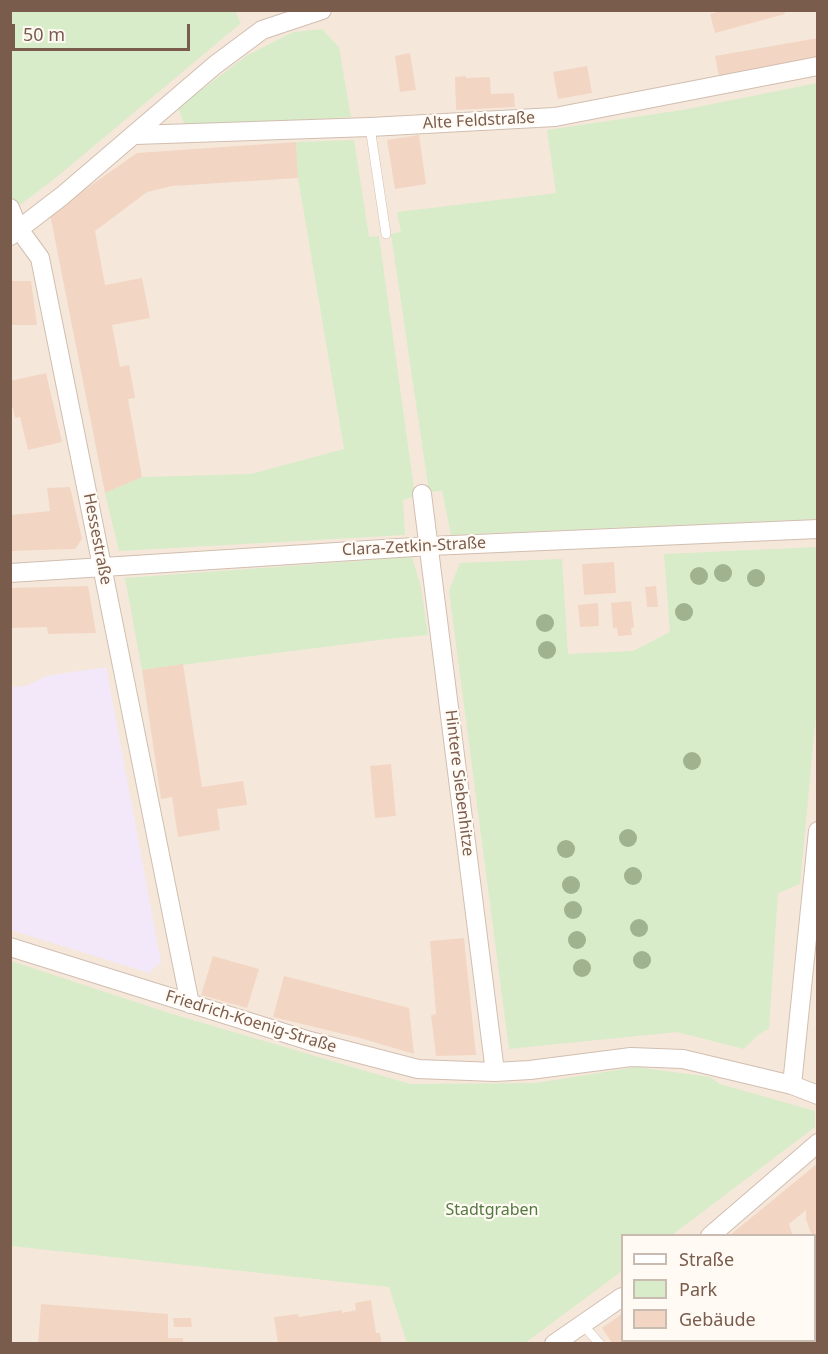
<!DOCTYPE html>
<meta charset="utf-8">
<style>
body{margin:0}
#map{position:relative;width:828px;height:1354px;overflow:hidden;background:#fdf6ec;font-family:"Noto Sans",sans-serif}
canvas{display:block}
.frame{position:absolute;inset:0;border:12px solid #7a5c4d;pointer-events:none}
.legend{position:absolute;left:621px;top:1234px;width:195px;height:108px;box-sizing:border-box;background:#fffaf3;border:2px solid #cabbb1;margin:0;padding:8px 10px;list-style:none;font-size:18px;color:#7a5c4d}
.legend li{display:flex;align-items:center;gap:12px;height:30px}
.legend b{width:30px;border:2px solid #cabbb1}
.scale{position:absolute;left:12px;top:24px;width:178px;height:27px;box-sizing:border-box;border:3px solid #7a5c4d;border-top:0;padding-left:8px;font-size:18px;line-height:21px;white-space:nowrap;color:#7a5c4d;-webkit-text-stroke:4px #fffaf3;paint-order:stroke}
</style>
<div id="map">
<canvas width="828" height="1354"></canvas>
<div class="frame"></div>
<ul class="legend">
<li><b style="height:8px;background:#fff"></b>Straße</li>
<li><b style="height:16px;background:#d8ecc9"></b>Park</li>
<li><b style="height:16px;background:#f3d5c3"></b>Gebäude</li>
</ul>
<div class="scale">50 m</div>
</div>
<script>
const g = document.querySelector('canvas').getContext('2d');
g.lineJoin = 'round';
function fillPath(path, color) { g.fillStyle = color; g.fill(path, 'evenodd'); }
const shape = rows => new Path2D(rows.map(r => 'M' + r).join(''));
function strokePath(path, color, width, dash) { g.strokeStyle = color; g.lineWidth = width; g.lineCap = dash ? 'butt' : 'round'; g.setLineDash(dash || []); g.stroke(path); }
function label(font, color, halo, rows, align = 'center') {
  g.font = font + ' "Noto Sans",sans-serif'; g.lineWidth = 4.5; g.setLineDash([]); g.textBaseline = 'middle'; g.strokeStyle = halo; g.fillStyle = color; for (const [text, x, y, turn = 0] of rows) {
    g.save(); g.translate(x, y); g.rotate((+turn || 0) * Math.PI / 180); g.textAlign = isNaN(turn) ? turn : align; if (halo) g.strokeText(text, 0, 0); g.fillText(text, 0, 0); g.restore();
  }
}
fillPath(shape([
 [10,11,817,11,817,1343,11,1343],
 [622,1236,814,1236,814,1340,622,1340]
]), '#f5e8da');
fillPath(shape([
 [106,667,161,962,149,973,11,930,11,687,27,686,46,676]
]), '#f3e8fa');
fillPath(shape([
 [10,11,235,11,241,23,53,180,12,211],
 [322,29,339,47,351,117,185,126,178,108,246,56,293,32],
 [817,83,817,519,451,535,442,491,429,492,391,234,401,232,397,212,556,193,547,130,682,110],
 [354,140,369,237,379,236,415,496,403,500,405,535,119,551,105,493,142,477,251,474,344,449,298,178,296,142],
 [817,547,817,704,800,884,778,893,769,1029,759,1034,744,1049,677,1032,509,1049,449,591,460,563,562,559,568,654,633,651,670,632,664,554],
 [412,557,421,587,428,635,387,639,142,670,125,578],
 [11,961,169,1013,410,1084,536,1083,636,1067,710,1077,720,1084,815,1111,815,1127,672,1235,622,1236,622,1271,525,1343,407,1343,389,1287,11,1246]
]), '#d8ecc9');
fillPath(shape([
 [724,10,784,10,785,14,715,33,710,14],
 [818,38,818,58,719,76,715,56],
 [410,53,416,90,400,92,395,56],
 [587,66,592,93,558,99,553,72],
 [466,76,466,78,490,77,491,94,514,93,515,107,456,110,455,77],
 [419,135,426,184,395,189,387,140],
 [296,142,298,178,172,186,147,192,95,231,105,285,142,278,150,318,112,325,120,367,129,365,135,398,128,399,142,477,105,493,50,214,137,153],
 [10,281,31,281,37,325,10,325],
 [46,373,62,442,28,450,20,417,15,418,13,408,10,408,10,381],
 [70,487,82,539,75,549,10,551,10,515,50,511,47,488],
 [614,562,616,593,584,595,582,564],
 [88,586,96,633,48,634,47,627,10,628,10,588],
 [656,586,658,607,647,607,645,587],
 [631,601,634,627,631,628,632,635,618,636,617,628,613,628,611,603],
 [598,603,599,626,580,627,578,605],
 [183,664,202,787,243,781,247,805,217,809,220,830,178,837,172,797,161,799,142,670],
 [391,764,396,816,375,818,370,766],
 [464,938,476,1055,436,1056,431,1015,436,1014,430,941],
 [213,956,259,969,247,1008,201,995],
 [284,976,409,1008,414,1054,360,1038,273,1017],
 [818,1163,818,1248,814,1248,814,1236,812,1236,806,1219,806,1210,789,1224,793,1236,729,1236],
 [371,1300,376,1333,380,1333,382,1344,278,1344,274,1317,298,1314,299,1317,342,1310,342,1313,356,1310,355,1303],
 [41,1304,168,1314,168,1338,183,1338,183,1344,38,1344],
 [814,1305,818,1305,818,1328,814,1328],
 [622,1314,622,1340,640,1340,636,1344,613,1344,602,1328],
 [173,1318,191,1318,192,1327,174,1327]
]), '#f3d5c3');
const service = shape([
 [370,127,386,234],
 [583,1325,600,1344]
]);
const minor = shape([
 [135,135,370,127,555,117,818,66],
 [10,208,18,228,40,258,190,1004],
 [10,236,62,196,215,65,262,30,322,10],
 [422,494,495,1072],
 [10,573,430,546,818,529],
 [10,947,310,1041,418,1069,495,1072,530,1070,631,1057,683,1059,792,1085,818,1095],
 [792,1085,818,831],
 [710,1236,818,1143],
 [554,1344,622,1297]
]);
strokePath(service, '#d1beb0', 10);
strokePath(minor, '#d1beb0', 20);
strokePath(service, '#fff', 9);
strokePath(minor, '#fff', 18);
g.fillStyle = '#a0b28e';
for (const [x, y] of [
 [723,573],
 [699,576],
 [756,578],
 [684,612],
 [545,623],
 [547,650],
 [692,761],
 [628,838],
 [566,849],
 [633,876],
 [571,885],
 [573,910],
 [639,928],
 [577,940],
 [642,960],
 [582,968]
]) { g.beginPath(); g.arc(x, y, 9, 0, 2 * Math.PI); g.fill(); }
label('16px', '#7a5c4d', '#fffaf3', [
 ["Alte Feldstraße",479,121,-3],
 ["Hessestraße",97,539,79],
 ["Clara-Zetkin-Straße",414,547,-3],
 ["Hintere Siebenhitze",459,783,83],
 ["Friedrich-Koenig-Straße",251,1022,17]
]);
label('16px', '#537a41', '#fffaf3', [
 ["Stadtgraben",492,1210]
]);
</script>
